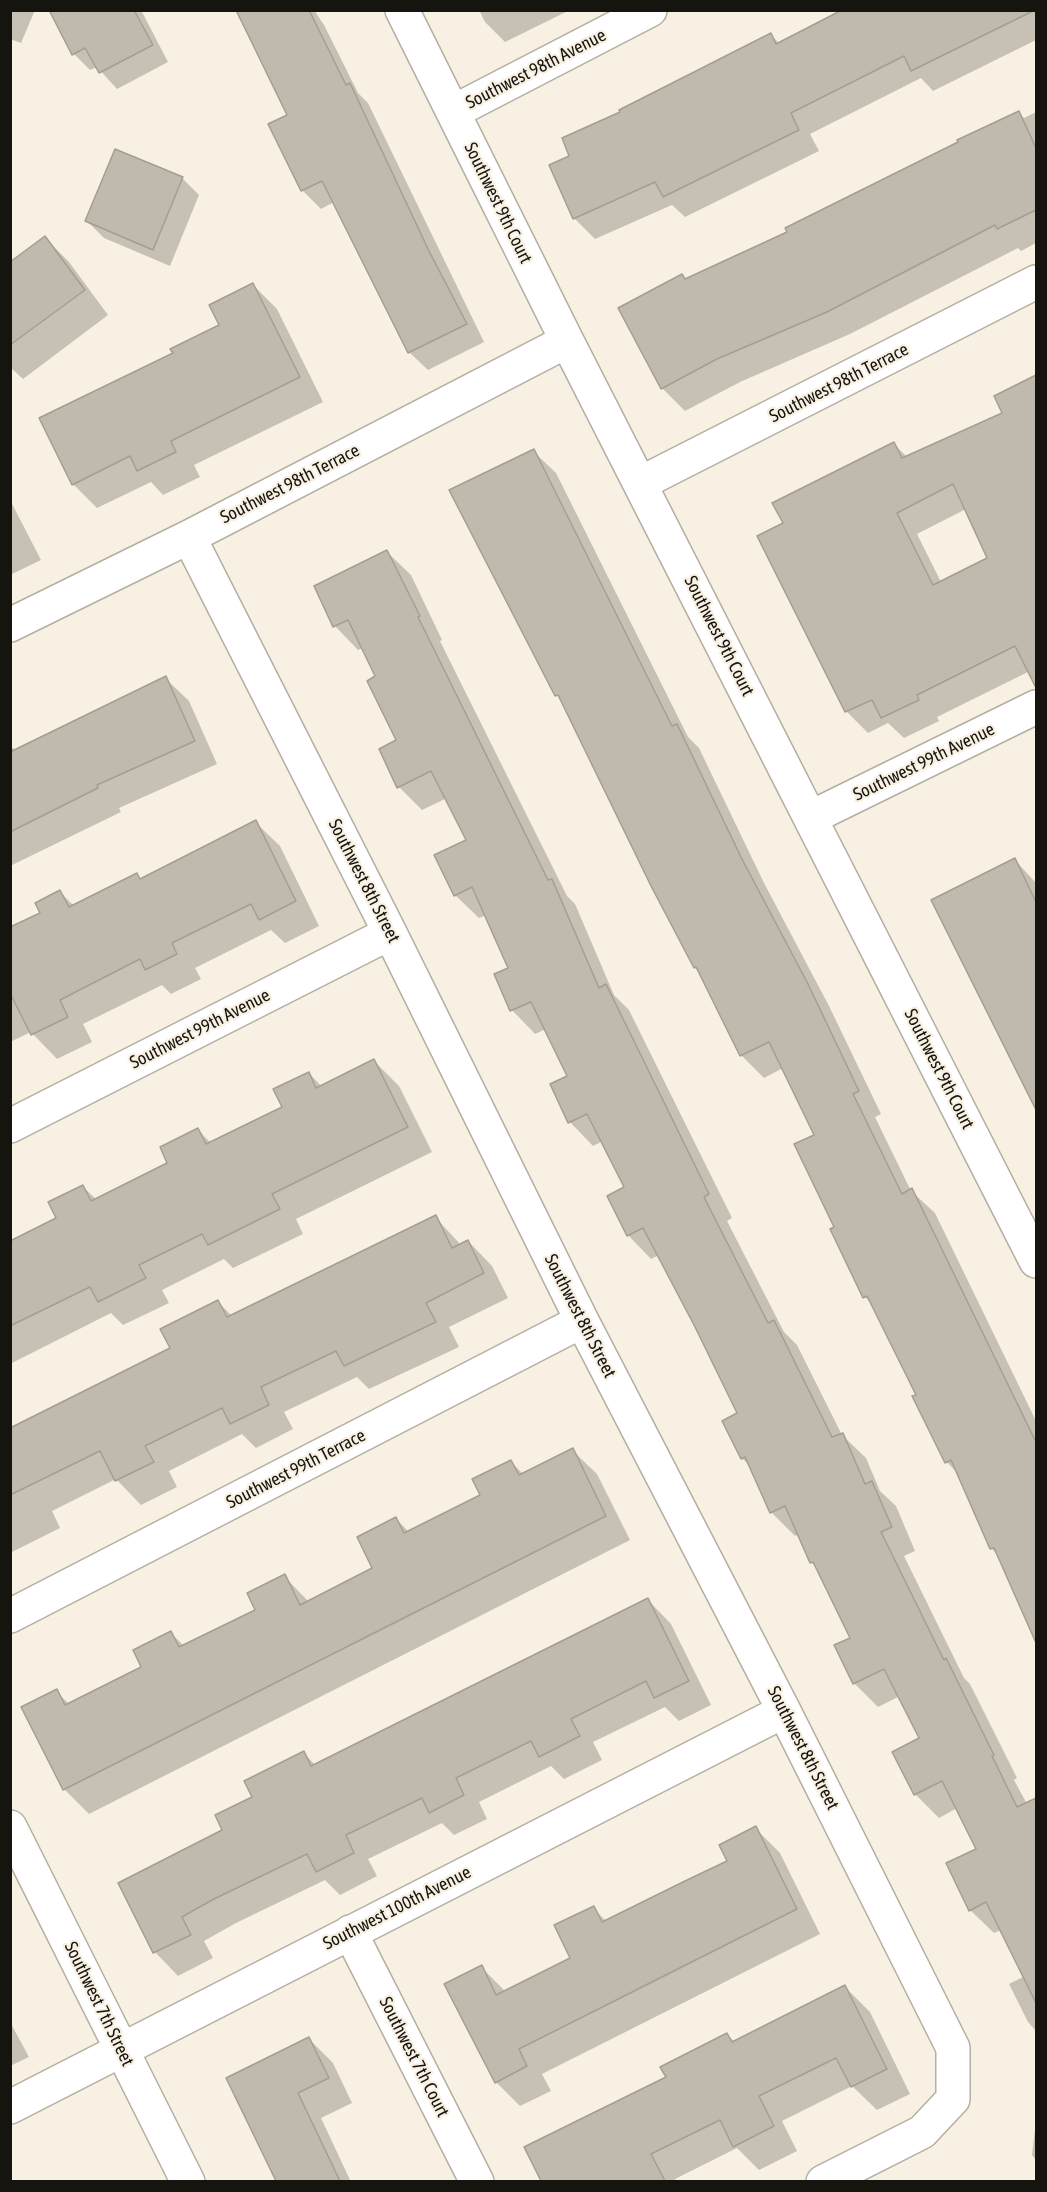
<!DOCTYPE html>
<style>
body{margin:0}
#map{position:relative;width:1047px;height:2192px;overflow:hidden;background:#f8f1e3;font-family:"Asap Condensed",sans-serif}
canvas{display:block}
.frame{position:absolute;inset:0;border:12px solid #16140f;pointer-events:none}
</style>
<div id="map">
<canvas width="1047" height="2192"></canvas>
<div class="frame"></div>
</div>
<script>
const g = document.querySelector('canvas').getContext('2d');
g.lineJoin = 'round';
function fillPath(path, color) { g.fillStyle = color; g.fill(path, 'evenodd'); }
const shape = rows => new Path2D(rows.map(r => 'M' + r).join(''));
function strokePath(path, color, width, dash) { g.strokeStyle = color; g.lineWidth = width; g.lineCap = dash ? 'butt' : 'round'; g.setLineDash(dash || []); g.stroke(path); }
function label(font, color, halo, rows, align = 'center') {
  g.font = font + ' "Asap Condensed",sans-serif'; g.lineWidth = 4.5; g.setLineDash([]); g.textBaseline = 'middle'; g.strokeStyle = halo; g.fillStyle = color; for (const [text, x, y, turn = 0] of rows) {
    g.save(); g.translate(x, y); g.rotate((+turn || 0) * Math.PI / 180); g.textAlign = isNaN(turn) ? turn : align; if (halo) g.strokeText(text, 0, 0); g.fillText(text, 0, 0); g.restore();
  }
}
fillPath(shape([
 [10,10,35,10,21,43,10,39],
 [54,10,141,10,168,62,117,89,97,67,90,70,74,54],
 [235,10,314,10,324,25,358,93,368,103,484,342,428,370,409,352,334,202,321,209,302,190,270,125,289,116],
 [479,10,570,10,505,42,485,22],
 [845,10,1036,10,1036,40,933,91,921,78,810,134,819,151,685,217,672,205,595,239,574,218,571,156,622,113,770,34,780,44],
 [1036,112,1036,243,1021,251,1018,248,850,334,740,382,685,411,662,388,682,275,686,280,789,233,1019,113,1024,118],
 [182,178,199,195,170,266,104,238,87,221],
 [45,238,69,262,108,315,23,379,10,367,10,264],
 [253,285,277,309,323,402,194,465,200,477,163,495,151,482,97,508,73,484,175,354,221,325],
 [1036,377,1036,668,937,717,939,721,904,738,888,723,868,733,846,711,785,524,894,444,907,457,1004,413,996,397],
 [966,509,988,559,941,582,917,534],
 [533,451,556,473,688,737,699,748,764,883,829,1006,881,1114,875,1117,911,1191,935,1213,1036,1421,1036,1633,1000,1557,992,1549,959,1475,947,1462,914,1397,918,1395,873,1305,865,1297,836,1228,816,1135,783,1068,764,1078,741,1055,564,702,557,695],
 [10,500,41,560,10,575],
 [387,552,411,575,442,640,440,641,567,896,575,904,614,995,629,1010,732,1218,727,1221,784,1332,797,1345,842,1435,866,1458,880,1491,896,1506,915,1551,904,1556,964,1678,970,1684,1017,1778,1014,1780,1027,1804,1036,1800,1036,2031,1028,2022,1009,1984,1025,1976,1001,1930,994,1933,970,1910,978,1850,957,1808,939,1818,915,1794,921,1739,900,1696,878,1707,854,1683,852,1639,817,1568,812,1563,799,1534,795,1536,771,1512,751,1467,742,1458,739,1414,659,1255,651,1259,628,1235,626,1188,603,1141,593,1146,570,1122,569,1077,546,1029,535,1034,512,1010,510,969,486,915,479,918,455,895,468,841,447,798,422,810,399,787,398,741,377,677,363,648,358,650,335,626,315,587],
 [165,678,189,701,217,764,119,808,121,812,10,866,10,746,16,751],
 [255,822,280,846,319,926,285,943,271,930,195,968,201,979,171,994,162,985,83,1024,92,1042,57,1059,31,1032,10,1042,10,928,42,913,60,892,74,906,136,875,141,880],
 [1014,859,1036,883,1036,1107,933,900],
 [374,1061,399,1086,432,1152,296,1219,303,1234,233,1268,224,1259,162,1290,169,1303,123,1325,111,1313,10,1364,10,1242,58,1219,83,1187,97,1200,169,1164,198,1130,211,1143,284,1108,309,1073,322,1087],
 [435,1217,461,1245,468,1241,492,1266,508,1298,449,1327,459,1347,369,1389,357,1377,284,1412,293,1429,256,1448,242,1434,169,1471,177,1487,141,1505,116,1479,52,1511,60,1528,10,1553,10,1432,172,1349,218,1302,232,1316],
 [572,1450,597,1474,630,1540,89,1814,64,1789,56,1691,69,1704,143,1667,171,1633,184,1646,257,1611,284,1576,309,1602,374,1569,396,1519,409,1532,482,1496,511,1462,523,1474],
 [648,1600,671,1624,711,1705,679,1721,665,1707,593,1742,602,1760,564,1779,551,1766,479,1802,487,1819,454,1835,442,1823,368,1859,377,1876,340,1895,325,1880,236,1923,204,1941,213,1958,178,1976,155,1952,224,1831,254,1797,304,1753,315,1765],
 [755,1828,780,1853,820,1934,542,2074,551,2091,520,2106,496,2082,481,1967,506,1992,572,1958,593,1908,606,1921,729,1861],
 [845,1987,870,2012,910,2094,877,2110,852,2086,782,2121,797,2151,759,2170,737,2148,675,2179,676,2182,542,2182,526,2148,668,2078,727,2035,735,2042],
 [10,2022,29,2057,10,2066],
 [309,2039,333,2063,352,2103,321,2118,351,2182,284,2182,272,2170],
 [1036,2121,1036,2160,1032,2155]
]), '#0003');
const building = shape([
 [49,10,134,10,153,45,99,73,85,48,72,55,49,10],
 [236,10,309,10,346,85,350,83,429,251,467,324,408,353,322,181,301,191,268,124,287,115,236,10],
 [842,10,1035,10,911,71,904,56,791,113,799,130,663,197,655,182,573,219,549,165,569,156,562,138,620,112,619,110,771,33,776,44,842,10],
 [1019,111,1036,148,1036,210,997,229,995,225,827,312,717,359,661,389,618,308,682,274,685,279,787,232,785,228,958,142,957,140,1019,111],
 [115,149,183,177,153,250,85,221,115,149],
 [45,236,85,290,10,345,10,262,45,236],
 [253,283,300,377,171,441,176,452,137,471,130,456,72,485,39,418,173,353,170,349,219,325,209,305,253,283],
 [1036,375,1036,688,1015,646,917,695,919,700,881,718,872,700,845,712,757,536,783,523,772,503,894,442,902,458,1002,413,994,396,1036,375],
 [953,484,987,558,933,585,897,513,953,484],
 [534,449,672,726,677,724,742,859,807,982,859,1091,853,1094,902,1194,912,1188,1036,1442,1036,1643,994,1548,990,1549,951,1460,945,1463,912,1396,916,1395,867,1296,863,1298,830,1229,834,1227,794,1144,814,1135,769,1042,740,1056,696,967,694,968,651,886,558,695,555,696,449,490,534,449],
 [387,550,420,616,418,617,548,880,552,879,599,988,606,984,709,1194,704,1197,768,1323,774,1320,832,1437,843,1433,865,1484,872,1481,892,1527,881,1532,944,1660,946,1658,994,1755,992,1756,1017,1807,1036,1798,1036,2003,986,1902,969,1911,946,1863,976,1849,942,1781,914,1795,892,1752,919,1738,884,1669,853,1684,834,1645,850,1638,813,1562,810,1563,785,1506,770,1513,745,1457,741,1459,722,1421,737,1413,695,1327,643,1228,627,1236,607,1196,624,1187,587,1114,568,1123,550,1084,567,1076,531,1002,510,1011,494,974,508,968,472,887,454,896,434,855,466,840,431,771,397,788,379,749,396,740,367,681,375,676,348,620,333,627,314,586,387,550],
 [166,676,195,741,97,785,98,788,10,832,10,752,166,676],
 [256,820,296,901,259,920,251,904,172,943,177,954,145,970,140,959,60,1000,68,1017,31,1035,10,993,10,927,40,913,35,903,60,890,69,907,137,873,140,879,256,820],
 [1015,858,1036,902,1036,1110,931,900,1015,858],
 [374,1059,408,1127,272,1194,280,1209,208,1245,202,1234,139,1265,146,1278,98,1302,90,1287,10,1326,10,1241,56,1218,48,1202,83,1185,91,1201,167,1163,160,1147,198,1128,206,1144,282,1107,273,1089,309,1072,316,1088,374,1059],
 [436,1215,452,1248,468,1240,484,1273,426,1303,436,1322,344,1366,336,1351,261,1387,269,1405,230,1424,222,1408,145,1446,154,1462,115,1481,100,1451,10,1495,10,1428,170,1348,160,1329,218,1300,227,1317,436,1215],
 [573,1448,606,1516,63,1790,21,1707,57,1689,65,1705,141,1667,133,1650,171,1631,179,1647,255,1610,247,1593,285,1574,300,1605,372,1568,357,1537,396,1517,404,1533,480,1495,472,1479,511,1460,519,1475,573,1448],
 [648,1598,689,1681,654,1698,646,1681,571,1719,580,1736,539,1757,531,1741,456,1778,464,1795,429,1813,422,1798,346,1835,354,1853,316,1872,307,1854,212,1900,182,1917,191,1935,153,1953,118,1883,222,1830,215,1815,252,1797,244,1781,304,1751,311,1766,648,1598],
 [756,1826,797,1909,519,2049,527,2066,495,2083,444,1984,482,1965,496,1995,570,1958,554,1925,594,1906,602,1922,685,1881,727,1861,719,1845,756,1826],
 [845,1985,887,2069,851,2087,836,2058,759,2096,774,2126,733,2147,720,2120,651,2154,665,2181,541,2181,524,2147,666,2077,660,2067,727,2033,732,2042,845,1985],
 [309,2037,329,2078,298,2093,340,2181,276,2181,226,2078,309,2037]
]);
fillPath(building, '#c0b9ad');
strokePath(building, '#a49e91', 1.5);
const street = shape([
 [402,10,567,341,1036,1261],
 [453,112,650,10],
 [641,483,1036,282],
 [189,537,390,933,582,1321,784,1711,953,2048,953,2099,922,2132,823,2182],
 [10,625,189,537,567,341],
 [812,817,1036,707],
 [10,1126,390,933],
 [10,1616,582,1321],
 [10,1827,188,2182],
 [350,1932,477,2182],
 [10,2107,784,1711]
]);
strokePath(street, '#b5aea2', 36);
strokePath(street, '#fff', 33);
label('18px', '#16140f', '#f8f1e3', [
 ["Southwest 98th Avenue",536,69,-27],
 ["Southwest 9th Court",498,203,64],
 ["Southwest 98th Terrace",839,383,-27],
 ["Southwest 98th Terrace",290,484,-27],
 ["Southwest 9th Court",719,636,63],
 ["Southwest 99th Avenue",924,762,-26],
 ["Southwest 8th Street",364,881,63],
 ["Southwest 99th Avenue",200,1029,-27],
 ["Southwest 9th Court",939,1069,63],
 ["Southwest 8th Street",580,1316,63],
 ["Southwest 99th Terrace",296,1469,-27],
 ["Southwest 8th Street",803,1748,63],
 ["Southwest 100th Avenue",397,1908,-27],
 ["Southwest 7th Street",99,2004,64],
 ["Southwest 7th Court",414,2057,63]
]);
</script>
